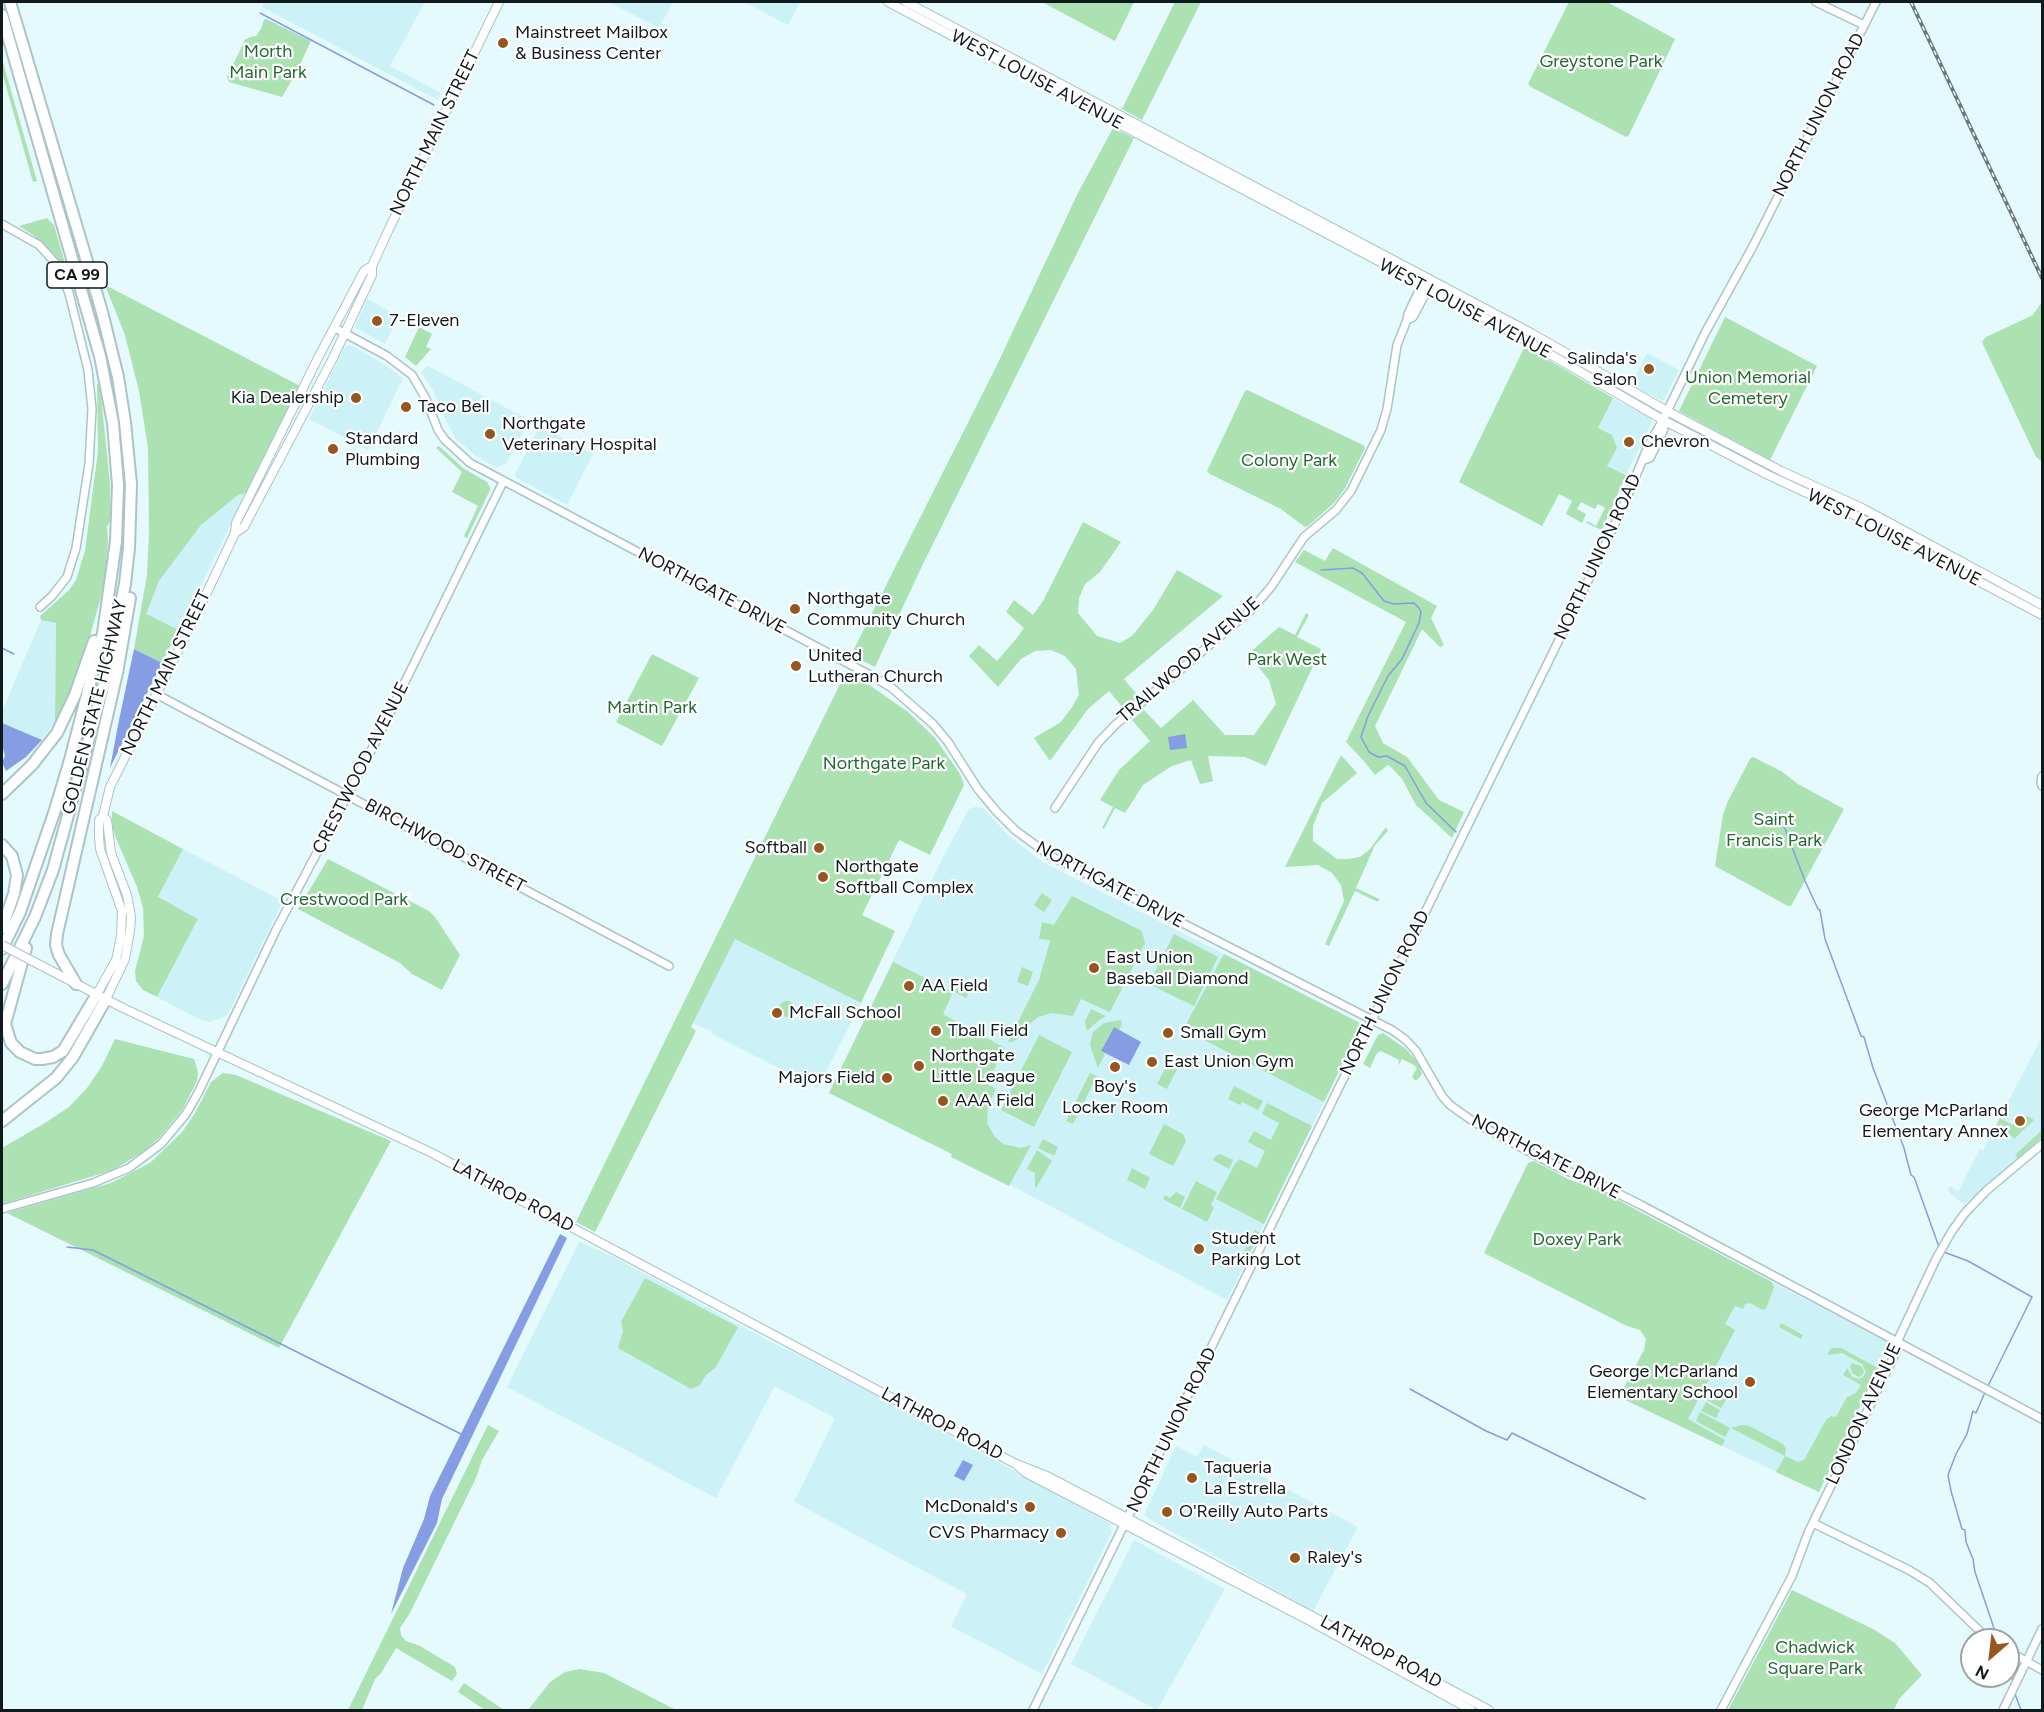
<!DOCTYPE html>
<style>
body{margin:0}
#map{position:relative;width:2044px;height:1712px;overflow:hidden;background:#e4fafd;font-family:Figtree,sans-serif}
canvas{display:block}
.frame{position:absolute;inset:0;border:3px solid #101a1c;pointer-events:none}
.north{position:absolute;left:1960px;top:1628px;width:60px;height:60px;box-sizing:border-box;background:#fff;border:2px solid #9fa3a4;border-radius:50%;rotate:208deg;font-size:16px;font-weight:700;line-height:24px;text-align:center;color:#101a1c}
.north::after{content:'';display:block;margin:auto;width:21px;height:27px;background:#965620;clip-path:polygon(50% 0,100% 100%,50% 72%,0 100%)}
</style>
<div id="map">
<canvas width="2044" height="1712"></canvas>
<div class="frame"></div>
<div class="north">N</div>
</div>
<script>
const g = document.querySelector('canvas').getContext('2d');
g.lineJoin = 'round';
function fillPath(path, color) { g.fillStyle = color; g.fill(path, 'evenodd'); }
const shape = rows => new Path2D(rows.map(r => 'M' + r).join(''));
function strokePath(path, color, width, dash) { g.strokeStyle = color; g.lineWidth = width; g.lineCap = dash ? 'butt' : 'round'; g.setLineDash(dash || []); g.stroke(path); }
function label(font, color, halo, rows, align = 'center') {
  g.font = font + ' Figtree,sans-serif'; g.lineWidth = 4.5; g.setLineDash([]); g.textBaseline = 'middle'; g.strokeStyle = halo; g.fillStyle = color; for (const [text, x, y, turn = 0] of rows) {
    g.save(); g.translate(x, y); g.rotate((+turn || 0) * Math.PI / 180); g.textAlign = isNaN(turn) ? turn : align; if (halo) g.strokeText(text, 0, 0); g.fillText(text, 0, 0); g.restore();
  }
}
fillPath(shape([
 [264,2,425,2,390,66,441,93,438,100,262,7],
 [609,2,673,2,659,28],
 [744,2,800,2,788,25],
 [367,299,399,316,385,344,355,327],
 [346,345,350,345,384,364,403,378,368,450,309,419],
 [1647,353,1679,370,1663,401,1631,385],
 [428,366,529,420,506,464,496,467,476,456,456,439,445,419,433,390,421,372],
 [1613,398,1651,418,1652,422,1626,475,1607,466,1598,428],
 [540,426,593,454,567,505,517,478,515,474],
 [246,493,179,630,145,614,159,581,201,525,238,495],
 [41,620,56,623,55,722,42,740,2,723,2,711],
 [975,807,984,809,1010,837,1044,863,1362,1024,1227,1300,952,1154,829,1093,942,859,969,809],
 [183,849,283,901,228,1014,219,1019,209,1022,199,1019,157,997,198,919,158,898],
 [735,938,861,1003,818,1088,712,1034,712,1032,693,1023],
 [2042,1037,2042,1137,1969,1201,1962,1203,1947,1190,1951,1186,1958,1192,1980,1149,1983,1150],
 [579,1242,614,1257,782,1348,793,1352,887,1401,1109,1523,1112,1532,1042,1674,951,1626,967,1594,794,1502,835,1418,775,1386,716,1498,507,1387],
 [1701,1245,1887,1342,1888,1349,1819,1492,1619,1397],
 [1204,1445,1358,1527,1313,1611,1149,1519,1144,1515,1176,1446,1197,1457],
 [1134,1540,1225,1589,1157,1710,1071,1664]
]), '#ccf1f7');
fillPath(shape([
 [1042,2,1134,2,1115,41],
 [1175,2,1201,2,1142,120,1122,109],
 [1569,2,1607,2,1675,39,1629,135,1626,137,1531,87,1528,84],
 [266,19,311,41,295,75,282,97,229,82,227,77,245,40,250,37,256,36,261,29,264,20],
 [2,59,37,181,33,182,2,72],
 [1113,128,1134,138,921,568,875,667,851,655,996,367,1078,193],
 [47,218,54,225,71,284,59,260,50,250,33,235,19,226],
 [105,285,300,386,246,493,238,495,201,525,159,581,146,614,179,630,162,663,134,649,147,575,149,532,148,448,139,391,125,335],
 [2041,303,2042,307,2041,461,2036,457,1982,342,1986,337,2033,315],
 [1725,317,1817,366,1770,460,1679,411],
 [419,327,432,334,426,347,431,349,416,366,405,357],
 [1525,346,1613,398,1598,428,1612,435,1617,448,1607,466,1626,475,1602,530,1586,523,1587,521,1596,526,1605,508,1598,504,1595,509,1581,502,1577,509,1586,514,1582,523,1566,514,1572,501,1559,494,1542,526,1459,482],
 [97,384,99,384,102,405,110,484,110,521,107,527,108,542,104,586,90,636,70,693,55,722,56,623,41,620,40,616,69,590,76,580,85,551,98,451],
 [1247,390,1363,445,1365,448,1344,490,1334,503,1308,526,1305,527,1281,509,1210,474,1207,471,1245,391],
 [439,446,463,468,487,482,490,487,490,490,467,538,464,536,478,506,452,492,462,472,436,448],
 [1083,522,1121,542,1100,572,1085,584,1079,598,1078,613,1097,636,1120,643,1132,636,1153,610,1177,570,1223,596,1124,679,1139,697,1124,709,1109,691,1088,709,1050,761,1034,738,1061,722,1072,707,1079,695,1076,669,1065,656,1051,650,1035,651,1021,659,998,687,969,656,979,645,997,661,1016,639,1024,628,1006,612,1014,600,1033,615,1043,601],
 [1333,548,1437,606,1431,618,1444,645,1440,647,1422,629,1375,726,1383,743,1407,757,1439,800,1464,812,1452,838,1416,805,1402,779,1390,766,1388,765,1375,775,1363,760,1346,742,1406,622,1295,562,1304,550,1325,561],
 [1306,613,1309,615,1297,637,1321,649,1266,766,1245,757,1208,756,1213,781,1200,784,1191,760,1172,766,1143,785,1125,813,1115,808,1104,829,1102,828,1113,807,1100,800,1119,770,1150,741,1132,720,1144,710,1161,728,1193,700,1225,735,1254,735,1276,704,1269,680,1248,654,1279,627,1295,635],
 [652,654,699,678,662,746,616,722],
 [846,672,865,682,908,712,935,738,960,774,964,785,930,855,899,840,862,915,895,931,861,1003,735,939,691,1027,696,1031,595,1232,576,1222],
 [1341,755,1357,773,1322,803,1313,826,1313,841,1337,859,1348,859,1360,857,1370,849,1386,827,1388,831,1375,845,1356,888,1379,899,1378,902,1355,891,1329,946,1325,944,1344,901,1341,885,1332,873,1318,865,1285,867],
 [1753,757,1781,771,1798,784,1844,809,1791,906,1788,906,1715,866,1723,815,1728,801,1750,759],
 [112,811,183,849,158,897,198,919,157,997,143,990,136,981,135,971,144,936,143,908,137,887,115,836,112,826],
 [328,859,429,911,435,917,460,955,442,990,412,974,400,963,298,909],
 [1042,893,1052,900,1044,912,1034,905],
 [1072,896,1142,931,1145,943,1110,1012,1081,999,1073,1016,1052,1013,1038,1017,1025,1028,1019,1038,1012,1042,1008,1042,1039,980,1049,945,1050,940,1039,939,1042,922,1054,925],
 [1174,934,1218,957,1194,1006,1149,984],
 [1224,954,1362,1024,1324,1102,1185,1030,1184,1028],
 [893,962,953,992,943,1014,1005,1048,987,1084,996,1089,988,1106,987,1123,995,1137,1003,1144,1021,1148,1031,1145,1009,1186,951,1157,952,1154,829,1093],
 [1022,967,1033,972,1028,986,1017,982],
 [962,979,973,985,966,998,955,992],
 '779 1009a8 8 0 1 1 16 0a8 8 0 1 1-16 0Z',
 [1091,1009,1106,1016,1098,1021,1087,1031,1085,1021],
 [1121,1020,1122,1024,1119,1030,1113,1028,1101,1051,1105,1054,1098,1068,1090,1045,1093,1032,1104,1023],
 [1383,1033,1406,1049,1419,1064,1422,1074,1416,1081,1412,1077,1417,1068,1414,1065,1402,1059,1398,1066,1399,1060,1381,1051,1377,1053,1370,1068,1363,1064,1378,1035],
 [1039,1035,1072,1052,1034,1127,1001,1110],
 [115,1039,194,1059,198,1072,197,1081,182,1110,159,1138,143,1152,113,1170,2,1204,2,1148,45,1123,69,1107,87,1088,102,1066],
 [1172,1055,1182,1060,1167,1089,1157,1084],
 [223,1073,236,1075,391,1141,279,1348,7,1213,111,1183,150,1163,183,1131,195,1113,211,1082],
 [1090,1073,1097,1076,1073,1124,1066,1121],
 [1234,1086,1263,1101,1258,1110,1242,1102,1240,1105,1228,1099],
 [1267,1103,1312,1126,1264,1224,1216,1199,1236,1162,1237,1163,1239,1159,1257,1168,1265,1151,1248,1142,1254,1131,1271,1140,1279,1123,1262,1114],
 [2027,1116,2034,1120,2014,1139,2001,1124,1999,1126,1997,1124,2000,1118,2012,1125,2020,1118],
 [1164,1124,1183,1134,1186,1141,1173,1166,1149,1154],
 [2042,1130,2042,1137,2018,1158,2015,1155],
 [1043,1139,1058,1147,1054,1156,1038,1148],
 [1037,1150,1052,1161,1036,1188,1035,1187,1035,1173,1027,1169],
 [1220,1154,1233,1160,1229,1169,1213,1160,1215,1156],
 [1534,1161,1568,1179,1603,1192,1772,1282,1774,1287,1766,1309,1763,1310,1750,1303,1745,1304,1743,1309,1735,1306,1725,1324,1735,1330,1688,1419,1725,1440,1722,1446,1619,1397,1644,1350,1646,1339,1640,1330,1627,1326,1484,1253,1528,1163],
 [1132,1168,1150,1178,1145,1189,1127,1180],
 [1196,1181,1217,1192,1211,1205,1214,1207,1207,1222,1182,1209],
 [1176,1192,1185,1197,1180,1208,1163,1199,1165,1195,1170,1198],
 [1255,1230,1260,1233,1243,1267,1234,1263,1236,1258,1240,1260],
 [645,1278,738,1327,716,1367,706,1375,700,1385,691,1389,618,1348,623,1331,621,1322],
 [1781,1323,1803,1335,1801,1339,1779,1327],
 [1831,1348,1841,1348,1878,1368,1819,1492,1776,1472,1785,1456,1731,1428,1742,1425,1749,1426,1783,1444,1786,1449,1785,1456,1798,1462,1804,1460,1826,1420,1831,1416,1836,1417,1847,1397,1856,1393,1861,1385,1843,1375,1847,1368,1852,1377,1859,1379,1863,1377,1866,1372,1862,1364,1842,1353,1827,1355],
 [1852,1363,1861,1366,1864,1371,1862,1375,1859,1377,1853,1374,1850,1367],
 [1711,1392,1726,1400,1721,1408,1707,1400],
 [1706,1402,1720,1410,1716,1418,1701,1411],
 [1700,1412,1730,1428,1725,1437,1696,1421],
 [488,1425,499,1431,482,1460,476,1478,410,1613,400,1628,401,1635,406,1641,420,1646,455,1667,457,1674,452,1681,396,1648,381,1673,375,1679,362,1710,348,1710],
 [1792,1590,1873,1629,1895,1643,1922,1675,1899,1699,1894,1710,1728,1710],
 [580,1669,604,1673,676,1710,528,1710,550,1682,565,1672],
 [464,1683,504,1710,485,1710,458,1692]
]), '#ace1b2');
fillPath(shape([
 [134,649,162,663,110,768,119,720],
 [2,723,42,740,26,757,6,771,2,762,5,756,2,745],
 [1185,734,1187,748,1170,750,1168,737],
 [1114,1027,1141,1042,1129,1065,1101,1051],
 [560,1234,567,1238,442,1499,437,1523,391,1614,403,1568,424,1519,430,1496],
 [963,1460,973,1465,964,1481,954,1476]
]), '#869de3');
strokePath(shape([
 [260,13,434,105],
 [1321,570,1353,568,1362,573,1384,601,1394,604,1414,603,1419,608,1421,612,1419,623,1402,659,1388,676,1368,716,1361,737,1369,752,1378,757,1387,756,1405,766,1426,803,1456,832],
 [2,648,14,654],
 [1779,813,1805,881,1818,909,1820,910,1825,939,1861,1036,1864,1037,1873,1068,1904,1148,1911,1175,1914,1177,1939,1247],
 [67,1247,93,1250,461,1434],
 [1944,1252,1968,1261,2032,1297,1988,1386],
 [1410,1389,1486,1431,1507,1440,1512,1433,1514,1434,1645,1499],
 [1986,1390,1976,1413,1973,1411,1967,1434,1956,1454,1948,1475,1951,1491,1962,1529,1965,1530,1966,1542,1973,1559,1975,1572,1998,1640],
 [2008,1675,2012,1677,2013,1684],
 [2015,1694,2021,1710]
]), '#869de3', 1.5);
const tertiary = shape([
 [1816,2,1864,25],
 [2,224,39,245,57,265,69,293,88,370,92,409,89,464,76,548,67,577,52,596,40,607],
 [1407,320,1413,317,1431,283],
 [335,328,387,356,412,375,426,399,438,430,445,440,470,463,870,675,892,688,933,724,948,742,978,789,997,812,1015,830,1049,855,1392,1030,1406,1040,1416,1051,1442,1096,1450,1105,1474,1122,1558,1167,1597,1183,1641,1205,2042,1419],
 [1644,460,1650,458,1664,429,1663,420],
 [156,694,669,966],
 [2042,776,2041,782,2042,786],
 [1055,808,1098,743,1115,725,1252,609,1271,587,1304,537,1336,510,1351,491,1381,430,1387,409,1397,345,1407,320,1408,314,1425,278],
 [2,1209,93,1183,129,1168,161,1144,186,1114,198,1093,276,930,375,743,503,482],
 [1813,1523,1909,1570,1930,1583,1989,1640],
 [2008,1651,2042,1670],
 [1033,1710,1586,585,1626,500,1649,444,1663,420,1705,333,1752,248,1876,2],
 [1721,1710,1792,1576,1808,1533,1897,1350,1897,1342,1936,1259,1952,1231,1965,1213,1986,1191,2042,1144],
 [2003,1710,2042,1629]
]);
const secondary = shape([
 [888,2,1422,284,1529,342,1663,420,1766,474,1858,517,2042,615],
 [906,2,1533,334,1667,411,1781,471,1862,508,2042,605],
 [235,533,244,527,333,358,372,275,372,266,388,231,499,2],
 [103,816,107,820,111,853,127,895,131,917,130,931,125,959,106,999],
 [40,965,121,1007,432,1153,1016,1464,1047,1476,1114,1511,1489,1710],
 [97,994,116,960,121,936,122,911,100,849,99,836,99,820,103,816,110,787,202,603,235,533,236,523,319,356,364,271,372,266],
 [1017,1465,1026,1473,1310,1621,1471,1710]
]);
const motorway = shape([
 [2,15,100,356,113,423,118,485,116,541,103,633,70,760,55,810,20,912,2,949],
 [2,794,32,765,57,733,75,695,94,641],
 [2,845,12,856,17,875,14,894,2,928],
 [26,948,5,1024,11,1043,20,1052,35,1059,42,1059,53,1057,63,1051,97,994],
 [2,984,35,917,53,870,108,669,125,584,129,548,131,484,125,422,118,377,102,312,10,2],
 [76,984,59,955,56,945,57,934,117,673,130,598],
 [2,1121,56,1078,73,1057,106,999]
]);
strokePath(tertiary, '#aac4c9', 10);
strokePath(secondary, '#aac4c9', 10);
strokePath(motorway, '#aac4c9', 14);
strokePath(tertiary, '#fff', 7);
strokePath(secondary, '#fff', 8);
strokePath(motorway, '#fff', 10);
const rail = shape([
 [1911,2,2042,278]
]);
strokePath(rail, '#6a797c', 4);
strokePath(rail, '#fff', 1.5, [4.5]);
const secondaryBridge = shape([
 [2,945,40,965]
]);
strokePath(secondaryBridge, '#aac4c9', 10, []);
strokePath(secondaryBridge, '#fff', 8);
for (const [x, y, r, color] of [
 [503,43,6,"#965620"],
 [377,321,6,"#965620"],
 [1649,369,6,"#965620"],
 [356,398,6,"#965620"],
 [406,407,6,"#965620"],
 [490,434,6,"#965620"],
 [1629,442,6,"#965620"],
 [333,449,6,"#965620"],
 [795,609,6,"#965620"],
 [796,666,6,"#965620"],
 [819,848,6,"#965620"],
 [823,877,6,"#965620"],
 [1094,968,6,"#965620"],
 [909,986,6,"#965620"],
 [777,1013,6,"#965620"],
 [936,1031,6,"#965620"],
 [1168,1033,6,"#965620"],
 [1152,1062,6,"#965620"],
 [919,1066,6,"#965620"],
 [1115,1067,6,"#965620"],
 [887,1078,6,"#965620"],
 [943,1101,6,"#965620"],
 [2020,1121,6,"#965620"],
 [1199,1249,6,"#965620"],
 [1750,1382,6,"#965620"],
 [1192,1478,6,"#965620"],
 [1030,1507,6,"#965620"],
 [1167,1512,6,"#965620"],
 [1061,1533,6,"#965620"],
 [1295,1558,6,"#965620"]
]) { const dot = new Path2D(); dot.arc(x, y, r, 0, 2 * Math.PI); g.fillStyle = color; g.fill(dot); strokePath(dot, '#fff', 2); }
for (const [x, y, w] of [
 [77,275,60]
]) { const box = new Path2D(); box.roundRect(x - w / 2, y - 13, w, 26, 4.5); g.fillStyle = '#fff'; g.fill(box); strokePath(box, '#101a1c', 1.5); }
label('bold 16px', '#101a1c', null, [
 ["CA 99",77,275]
]);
label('18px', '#101a1c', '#fff', [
 ["Mainstreet Mailbox",515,33],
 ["& Business Center",515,54],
 ["7-Eleven",389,321],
 ["Salinda's",1637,359,"right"],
 ["Salon",1637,380,"right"],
 ["Kia Dealership",344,398,"right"],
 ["Taco Bell",418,407],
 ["Northgate",502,424],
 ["Veterinary Hospital",502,445],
 ["Standard",345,439],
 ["Plumbing",345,460],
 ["Chevron",1641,442],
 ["Northgate",807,599],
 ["Community Church",807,620],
 ["United",808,656],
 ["Lutheran Church",808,677],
 ["Softball",807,848,"right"],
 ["Northgate",835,867],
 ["Softball Complex",835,888],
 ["East Union",1106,958],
 ["Baseball Diamond",1106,979],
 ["AA Field",921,986],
 ["McFall School",789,1013],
 ["Tball Field",948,1031],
 ["Small Gym",1180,1033],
 ["Northgate",931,1056],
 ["Little League",931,1077],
 ["East Union Gym",1164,1062],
 ["Majors Field",875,1078,"right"],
 ["Boy's",1115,1087,"center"],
 ["Locker Room",1115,1108,"center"],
 ["AAA Field",955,1101],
 ["George McParland",2008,1111,"right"],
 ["Elementary Annex",2008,1132,"right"],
 ["Student",1211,1239],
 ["Parking Lot",1211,1260],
 ["George McParland",1738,1372,"right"],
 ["Elementary School",1738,1393,"right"],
 ["Taqueria",1204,1468],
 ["La Estrella",1204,1489],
 ["McDonald's",1018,1507,"right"],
 ["O'Reilly Auto Parts",1179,1512],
 ["CVS Pharmacy",1049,1533,"right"],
 ["Raley's",1307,1558]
], 'left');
label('18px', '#236832', '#fff', [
 ["Morth",268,52],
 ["Main Park",268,73],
 ["Greystone Park",1601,62],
 ["Union Memorial",1748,378],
 ["Cemetery",1748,399],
 ["Colony Park",1289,461],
 ["Park West",1287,660],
 ["Martin Park",652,708],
 ["Northgate Park",884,764],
 ["Saint",1774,820],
 ["Francis Park",1774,841],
 ["Crestwood Park",344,900],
 ["Doxey Park",1577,1240],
 ["Chadwick",1815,1648],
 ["Square Park",1815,1669]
]);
label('18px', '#101a1c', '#fff', [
 ["WEST LOUISE AVENUE",1037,80,28],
 ["NORTH UNION ROAD",1819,115,-63],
 ["NORTH MAIN STREET",435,133,-64],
 ["WEST LOUISE AVENUE",1465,309,28],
 ["WEST LOUISE AVENUE",1894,538,27],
 ["NORTH UNION ROAD",1598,557,-65],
 ["NORTHGATE DRIVE",712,591,28],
 ["TRAILWOOD AVENUE",1189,660,-41],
 ["NORTH MAIN STREET",166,673,-64],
 ["GOLDEN STATE HIGHWAY",95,707,-76],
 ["CRESTWOOD AVENUE",361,768,-63],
 ["BIRCHWOOD STREET",445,846,28],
 ["NORTHGATE DRIVE",1110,885,28],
 ["NORTH UNION ROAD",1385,993,-64],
 ["NORTHGATE DRIVE",1546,1157,27],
 ["LATHROP ROAD",513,1196,28],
 ["LONDON AVENUE",1864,1414,-65],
 ["LATHROP ROAD",942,1424,28],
 ["NORTH UNION ROAD",1172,1430,-64],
 ["LATHROP ROAD",1381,1652,28]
]);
</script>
